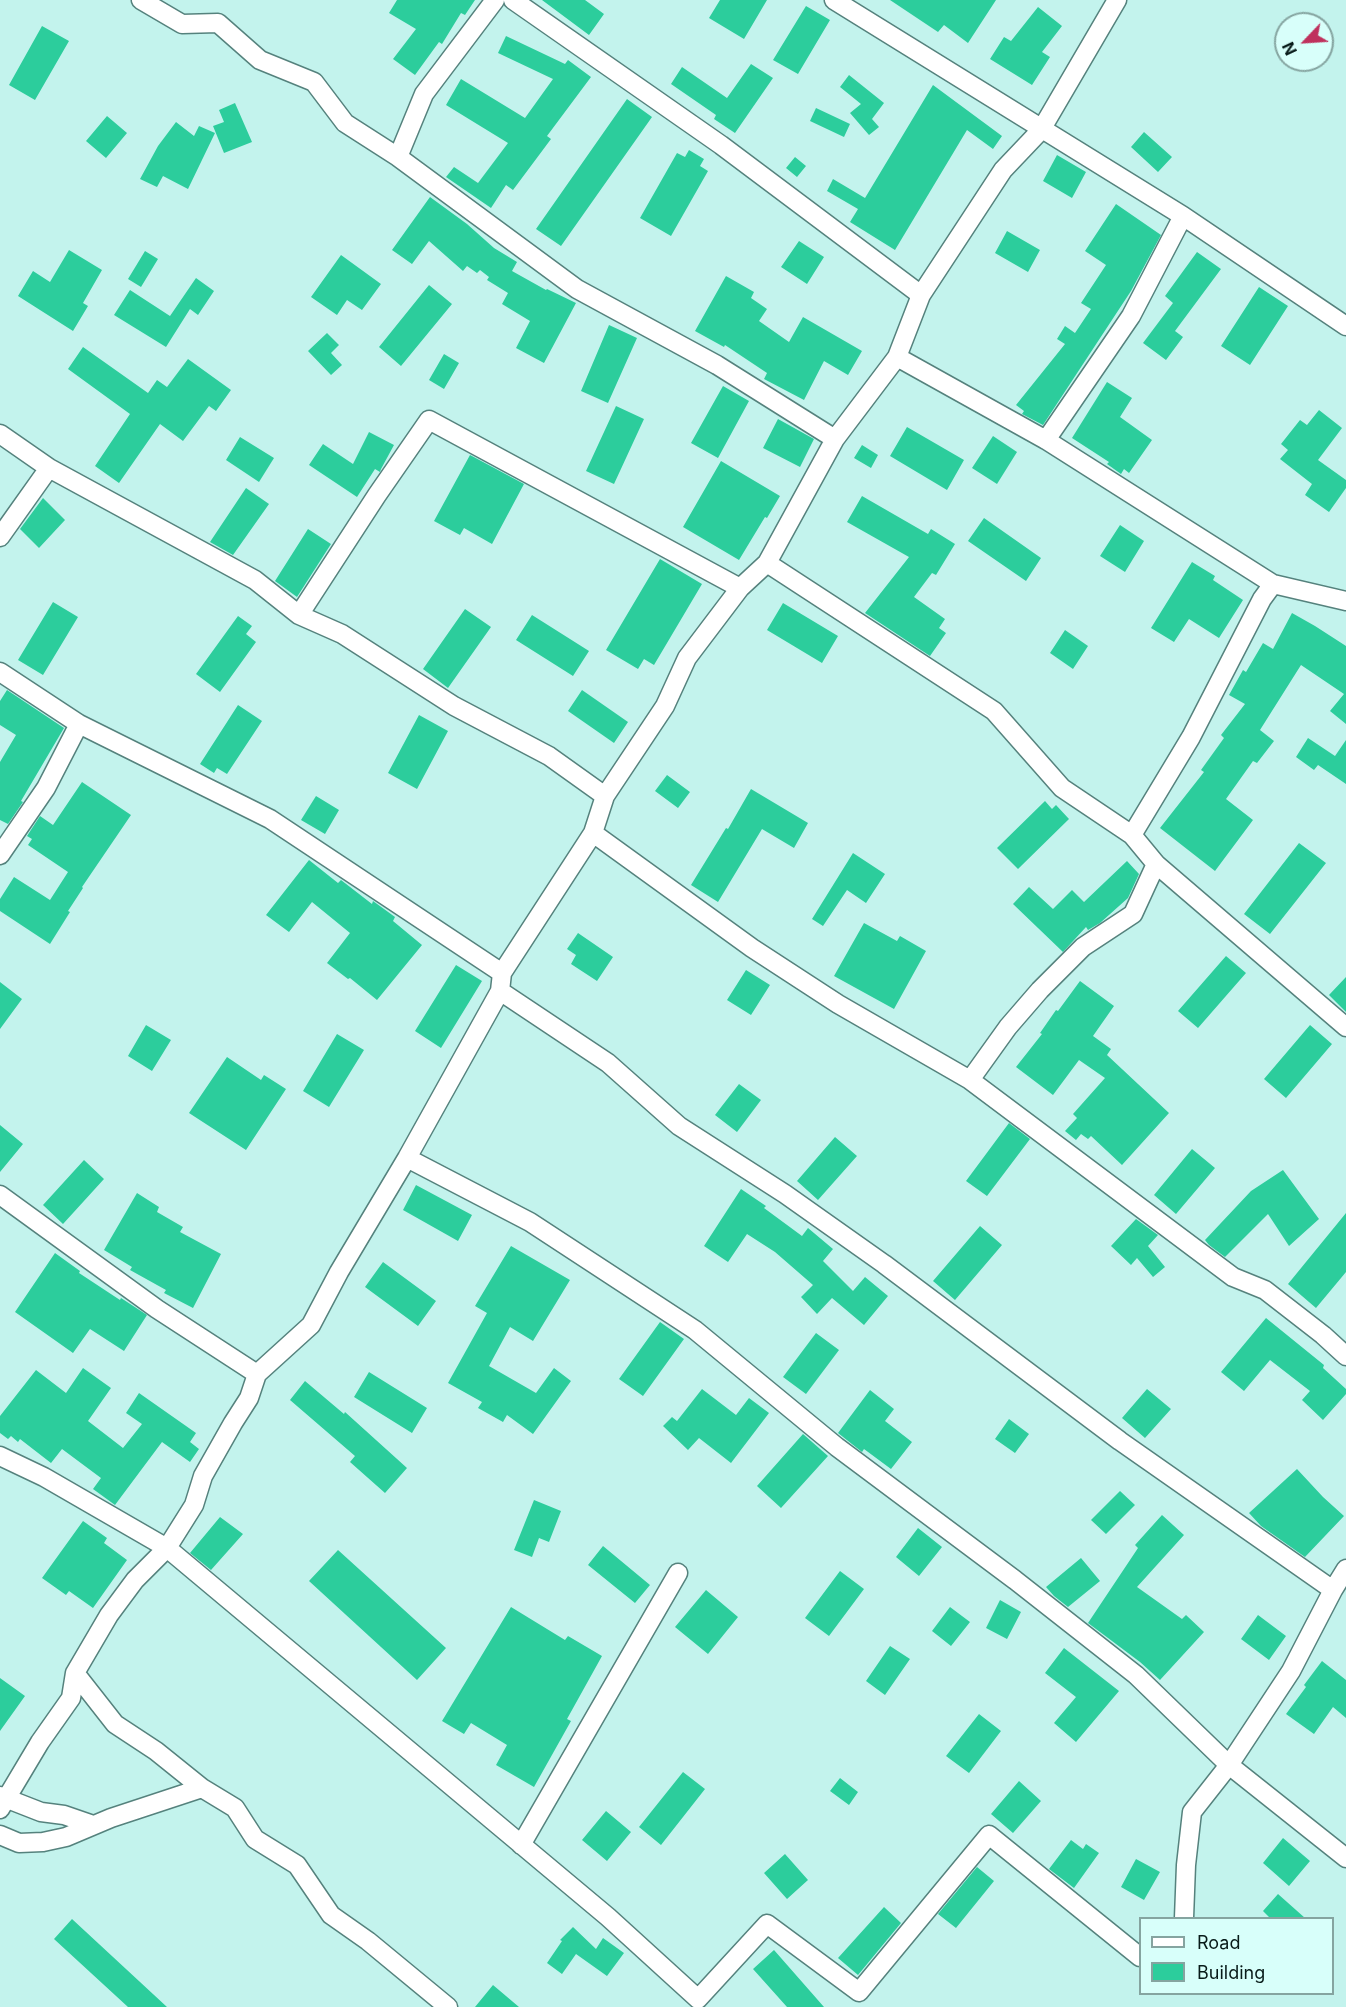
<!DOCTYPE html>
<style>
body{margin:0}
#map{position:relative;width:1346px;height:2007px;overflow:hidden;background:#c3f3ed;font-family:Inter,sans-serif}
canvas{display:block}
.legend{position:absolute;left:1139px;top:1917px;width:195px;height:78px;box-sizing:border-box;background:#d8fffa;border:2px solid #85a4a0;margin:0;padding:8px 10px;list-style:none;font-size:18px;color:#081b19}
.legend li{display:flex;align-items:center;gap:12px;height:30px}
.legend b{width:30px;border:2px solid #85a4a0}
.north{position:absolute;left:1274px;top:12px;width:60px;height:60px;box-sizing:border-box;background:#d8fffa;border:2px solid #85a4a0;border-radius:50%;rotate:245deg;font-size:16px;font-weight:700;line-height:24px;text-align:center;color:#081b19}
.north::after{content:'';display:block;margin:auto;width:21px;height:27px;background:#bf315d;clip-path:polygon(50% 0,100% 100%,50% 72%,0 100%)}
</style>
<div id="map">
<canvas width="1346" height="2007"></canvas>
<ul class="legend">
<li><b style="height:8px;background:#fff"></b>Road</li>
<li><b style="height:16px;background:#2ccd9c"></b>Building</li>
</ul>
<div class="north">N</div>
</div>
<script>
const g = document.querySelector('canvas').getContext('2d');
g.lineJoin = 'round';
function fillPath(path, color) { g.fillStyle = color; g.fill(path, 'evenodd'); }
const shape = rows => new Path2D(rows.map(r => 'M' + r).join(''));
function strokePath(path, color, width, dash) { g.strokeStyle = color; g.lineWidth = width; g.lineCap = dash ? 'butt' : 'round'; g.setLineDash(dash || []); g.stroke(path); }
fillPath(shape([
 [397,0,475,0,465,15,461,13,442,44,439,42,415,75,393,59,416,29,389,13],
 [542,0,585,0,604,14,589,35],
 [720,0,767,0,744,39,709,18],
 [890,0,996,0,968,43,944,25,938,32],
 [806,6,830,20,798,74,773,60],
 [1038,7,1062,26,1042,52,1050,57,1032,85,990,59,1004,37,1011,41],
 [42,26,69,41,35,100,9,85],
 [506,36,565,64,568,60,591,77,547,136,551,139,513,190,506,185,491,208,446,177,454,167,478,183,508,143,446,105,461,79,525,118,553,79,498,53],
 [751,64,773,78,735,133,714,119,716,115,671,84,682,67,727,98],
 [849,75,884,103,872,119,879,127,869,135,850,113,861,104,840,87],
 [933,85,1002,136,993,149,967,130,895,250,850,222,858,209,827,191,833,179,865,198],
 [627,99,652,117,561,246,536,229],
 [235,103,252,142,224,153,213,126,224,122,219,110],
 [816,108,850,124,844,137,810,121],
 [107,116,127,133,106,158,86,141],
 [176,122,194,136,199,126,215,133,188,189,163,176,157,187,140,179,158,146],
 [1144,132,1172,157,1158,172,1131,147],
 [689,150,704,159,700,166,708,171,671,236,640,218,677,153,685,157],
 [1057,155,1086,172,1072,198,1043,181],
 [795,157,806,166,797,177,786,168],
 [430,197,467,224,494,248,517,262,512,271,546,290,547,289,576,303,544,363,516,348,530,321,502,304,508,293,487,280,489,277,480,270,477,273,467,266,463,271,429,241,412,264,392,250],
 [1116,204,1161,235,1131,291,1043,425,1022,414,1024,411,1016,405,1065,344,1057,339,1065,326,1075,333,1091,309,1081,303,1106,265,1085,251],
 [1007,231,1040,250,1028,272,995,253],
 [799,241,824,257,807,284,781,267],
 [69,250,102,270,83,303,88,306,73,331,18,296,33,271,50,282],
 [145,251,158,259,141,287,128,279],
 [1197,252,1221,269,1175,331,1183,337,1166,360,1143,343,1173,303,1165,296],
 [341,255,381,284,362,310,347,300,337,315,311,297],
 [726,276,754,292,751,298,767,309,759,321,789,342,803,317,862,351,848,375,824,361,804,400,764,379,767,373,725,345,724,347,695,331],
 [196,278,214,291,198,315,190,309,166,347,114,315,130,290,170,316],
 [429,285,452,304,401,366,379,347],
 [1259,287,1288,306,1250,365,1221,346],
 [609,325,637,338,608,403,581,391],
 [327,333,339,345,331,353,342,365,331,375,308,351],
 [83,347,148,393,157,380,167,387,188,359,231,390,216,411,209,406,183,441,160,424,119,483,95,466,130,414,68,369],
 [444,354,459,363,444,389,429,380],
 [1107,382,1132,398,1120,417,1152,440,1129,473,1124,469,1121,474,1107,464,1109,462,1072,438],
 [723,386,749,401,718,458,691,443],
 [616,406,644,419,614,484,586,471],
 [1319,410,1342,428,1318,460,1346,480,1346,488,1329,512,1305,495,1312,484,1280,459,1288,450,1281,444,1300,420,1307,425],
 [778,419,814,439,800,467,763,448],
 [907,427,964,460,947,490,890,456],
 [369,432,394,445,381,469,380,472,375,469,357,497,309,465,323,444,353,464],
 [993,436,1017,452,997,484,972,468],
 [240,437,274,458,259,482,226,460],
 [862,445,878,455,871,468,854,458],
 [470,455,524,484,492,544,464,528,460,535,434,521],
 [721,461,780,496,767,518,765,517,739,560,683,527],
 [246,488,269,504,233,555,210,542],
 [862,496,928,534,931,529,955,544,936,575,932,573,914,597,945,619,939,628,946,633,930,656,865,613,909,557,847,522],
 [43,498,65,520,39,548,20,529],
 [984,518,1041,558,1026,581,968,541],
 [1120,525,1144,541,1125,572,1100,556],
 [308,529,331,544,297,597,275,581],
 [660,559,702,584,654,665,644,659,638,669,606,650],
 [1192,562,1215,576,1213,580,1243,600,1219,638,1189,619,1174,642,1151,628],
 [53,602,78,617,43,675,18,660],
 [783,603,838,636,822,663,767,630],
 [465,609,491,627,448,688,423,669],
 [1292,613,1315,626,1346,646,1346,724,1330,711,1344,694,1301,665,1260,730,1274,741,1257,763,1253,761,1226,799,1253,820,1215,871,1160,828,1204,772,1201,770,1224,738,1221,735,1245,704,1229,695,1243,670,1246,672,1263,643,1273,649],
 [532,615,589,651,573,676,516,640],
 [238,616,252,626,246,634,256,642,220,692,196,674],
 [1065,630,1088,646,1073,669,1050,653],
 [7,690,64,728,21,801,23,802,8,824,0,820,0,762,16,735,0,725,0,701],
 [582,690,628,722,614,743,568,711],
 [238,705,262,721,227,774,217,768,214,773,200,764],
 [419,715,448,731,417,789,388,773],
 [1308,738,1335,756,1346,740,1346,784,1318,765,1314,770,1296,757],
 [667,775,690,792,678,808,655,791],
 [82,782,131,815,82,887,83,888,68,911,70,912,50,944,0,911,0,899,14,877,50,900,68,872,28,845,32,839,27,836,40,816,53,825],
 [751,789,808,823,794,848,762,829,718,902,691,885,726,828,728,829],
 [316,796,339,810,325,834,301,820],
 [1045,801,1052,809,1056,805,1069,819,1018,869,997,848],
 [1299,843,1326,863,1270,934,1244,914],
 [853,853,885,874,866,903,847,890,823,926,812,919],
 [309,860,338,883,341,880,372,904,373,901,395,917,393,921,422,945,377,1000,350,978,348,979,327,963,350,933,312,902,289,932,266,915],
 [1127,861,1139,874,1128,898,1100,923,1088,930,1086,927,1063,952,1013,904,1029,887,1053,909,1072,890,1084,902],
 [864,923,897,941,900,936,926,951,894,1009,834,976],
 [578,933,613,957,597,981,571,964,576,955,567,949],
 [1226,956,1246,973,1198,1028,1178,1011],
 [456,965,482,981,441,1048,415,1031],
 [746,970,770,985,751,1015,727,1000],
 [1346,977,1346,1012,1329,995],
 [1080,981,1114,1006,1093,1036,1111,1049,1107,1055,1169,1113,1122,1165,1091,1136,1088,1139,1081,1134,1076,1140,1065,1131,1077,1118,1073,1114,1105,1078,1079,1060,1053,1095,1016,1067,1042,1034,1040,1033,1056,1010,1058,1011],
 [0,982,22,999,0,1029],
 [146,1025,171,1040,152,1071,128,1056],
 [1310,1025,1332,1044,1286,1098,1264,1079],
 [337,1034,364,1050,329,1107,303,1091],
 [227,1057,261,1080,264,1075,286,1089,246,1150,189,1113],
 [739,1084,761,1100,737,1132,715,1115],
 [1009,1123,1030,1139,987,1196,966,1181],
 [0,1125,23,1144,0,1172],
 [835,1137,857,1156,818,1200,797,1181],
 [1192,1149,1215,1168,1176,1214,1154,1195],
 [84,1160,104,1179,63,1224,43,1205],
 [1283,1170,1319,1219,1289,1246,1268,1214,1225,1257,1209,1245,1205,1240,1251,1191],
 [416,1185,472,1215,458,1241,403,1210],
 [741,1189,766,1206,764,1208,802,1236,808,1228,833,1249,823,1261,853,1291,865,1277,888,1296,864,1325,832,1298,817,1314,801,1297,813,1285,775,1252,747,1234,728,1262,704,1246],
 [137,1193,159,1207,157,1212,183,1227,180,1232,221,1254,193,1308,164,1293,166,1290,130,1270,132,1267,104,1250],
 [1346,1213,1346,1272,1316,1308,1288,1284],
 [1136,1219,1158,1235,1148,1246,1165,1267,1153,1277,1137,1258,1131,1265,1111,1246],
 [980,1226,1002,1245,955,1300,933,1281],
 [511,1246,570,1280,533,1341,510,1327,489,1366,536,1393,554,1368,571,1381,533,1434,507,1415,503,1422,478,1408,482,1402,448,1383,487,1313,475,1306],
 [55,1253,80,1271,79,1273,120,1300,121,1298,147,1315,124,1351,90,1329,73,1353,15,1312],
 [383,1262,436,1301,418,1326,365,1287],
 [1266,1318,1324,1365,1323,1368,1346,1389,1346,1394,1323,1420,1302,1400,1310,1391,1270,1360,1244,1391,1221,1372],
 [660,1322,684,1339,643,1396,619,1379],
 [816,1333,839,1350,806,1394,783,1377],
 [83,1368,111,1388,88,1421,123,1448,142,1424,126,1413,139,1393,196,1433,190,1442,199,1449,190,1462,162,1442,115,1505,93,1489,101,1478,62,1449,51,1463,20,1439,18,1442,11,1436,8,1439,0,1433,0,1416,36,1370,66,1393],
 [369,1372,427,1408,412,1433,354,1397],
 [305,1381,344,1414,345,1412,407,1468,385,1493,350,1462,355,1456,290,1400],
 [702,1389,736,1415,749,1398,769,1413,731,1463,699,1438,688,1450,663,1426,672,1417,677,1421],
 [1147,1389,1171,1409,1145,1438,1122,1418],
 [870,1390,894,1409,885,1421,912,1442,891,1469,864,1449,862,1452,838,1433],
 [1009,1419,1029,1434,1015,1453,995,1439],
 [803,1434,828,1456,781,1508,757,1486],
 [1297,1469,1323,1497,1344,1516,1305,1557,1261,1526,1249,1513],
 [1120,1491,1135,1505,1106,1534,1091,1520],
 [534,1500,561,1511,549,1542,539,1538,532,1557,514,1550],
 [1162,1515,1184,1535,1137,1587,1182,1619,1186,1615,1204,1632,1160,1680,1140,1662,1088,1623,1138,1548,1135,1545],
 [220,1517,243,1534,211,1570,190,1553],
 [83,1521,107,1538,104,1543,127,1560,93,1608,69,1591,66,1595,42,1578],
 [918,1528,942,1547,919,1576,896,1557],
 [603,1546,650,1585,635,1603,588,1565],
 [338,1550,446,1648,417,1680,309,1581],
 [1081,1558,1100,1581,1068,1607,1054,1596,1046,1587],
 [840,1571,864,1589,829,1636,805,1618],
 [706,1590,738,1617,708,1654,675,1627],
 [1000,1600,1021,1612,1007,1639,986,1628],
 [511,1607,565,1640,568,1636,602,1656,567,1719,571,1721,534,1787,496,1765,507,1745,471,1723,464,1734,442,1721],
 [950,1607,970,1622,951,1646,932,1631],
 [1258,1615,1286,1636,1269,1660,1241,1639],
 [890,1646,910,1659,885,1695,866,1681],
 [1064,1648,1119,1691,1076,1742,1054,1723,1076,1697,1045,1673],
 [1322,1661,1346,1680,1346,1718,1333,1707,1314,1734,1286,1714,1306,1687,1304,1685],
 [0,1678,25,1696,0,1731],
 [979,1714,1001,1731,969,1773,946,1756],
 [683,1772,705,1789,661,1845,639,1827],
 [840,1778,858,1792,849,1805,830,1791],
 [1019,1781,1041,1801,1013,1833,991,1814],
 [606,1811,631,1832,607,1861,582,1840],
 [1283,1838,1310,1861,1289,1886,1263,1863],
 [1071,1840,1083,1849,1086,1844,1099,1853,1074,1888,1049,1869],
 [785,1854,808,1880,787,1899,764,1873],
 [1136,1859,1160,1872,1144,1900,1121,1887],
 [977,1867,994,1881,956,1928,938,1914],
 [1278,1894,1305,1918,1270,1918,1263,1911],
 [884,1907,901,1923,858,1975,838,1958],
 [72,1919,167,2007,128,2007,54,1939],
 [573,1927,596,1949,603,1938,624,1953,607,1976,576,1954,562,1974,547,1963,562,1941,560,1940],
 [774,1950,824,2007,787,2007,753,1969],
 [493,1985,519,2007,475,2007]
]), '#2ccd9c');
const minor = shape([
 [141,0,182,24,218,23,260,60,314,82,345,123,398,157,577,289,717,365,835,439],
 [513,0,721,145,921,295],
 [834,0,1183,216,1346,326],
 [398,157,424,94,495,0],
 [897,357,1046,440,1273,584,1346,601],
 [0,434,49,468,255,580,299,615,342,634,454,706,549,756,605,796],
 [1046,440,1131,316,1183,216],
 [0,537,49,468],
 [767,563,994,711,1062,788,1132,835,1156,864,1346,1027],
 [299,615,377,495,429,420,740,588],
 [0,672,79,724,270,819,502,973],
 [593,833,752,948,838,1004,970,1080,1233,1277,1265,1290,1323,1335,1346,1356],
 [1132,835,1191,737,1262,599,1273,584],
 [0,855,46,788,79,724],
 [500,991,608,1063,679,1126,785,1194,884,1264,1120,1441,1333,1590],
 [970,1080,1008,1027,1040,990,1083,947,1133,914,1156,864],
 [407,1158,530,1222,695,1330,837,1447,1015,1580,1136,1675,1229,1765,1346,1858],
 [0,1195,157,1309,257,1374],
 [0,1456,44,1477,167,1548,608,1917,698,1999,767,1924,859,1992,989,1835,1140,1957],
 [75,1673,115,1724,156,1751,202,1788,235,1808,255,1839,297,1865,331,1915,368,1941,448,2007],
 [0,1796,41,1812,64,1815,93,1825],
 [0,1809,40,1742,71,1698,75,1673,109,1615,135,1580,167,1548,194,1505,203,1476,233,1423,249,1398,257,1374,311,1325,339,1272,407,1158,500,991,502,973,593,833,605,796,665,706,687,658,740,588,767,563,835,439,897,357,921,295,1003,170,1041,130,1117,0],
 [0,1835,19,1843,43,1842,66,1837,111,1818,202,1788],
 [521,1845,678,1573],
 [1184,1918,1186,1865,1192,1812,1229,1765,1291,1671,1333,1590,1346,1569]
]);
strokePath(minor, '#55827d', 21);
strokePath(minor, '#fff', 18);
</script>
